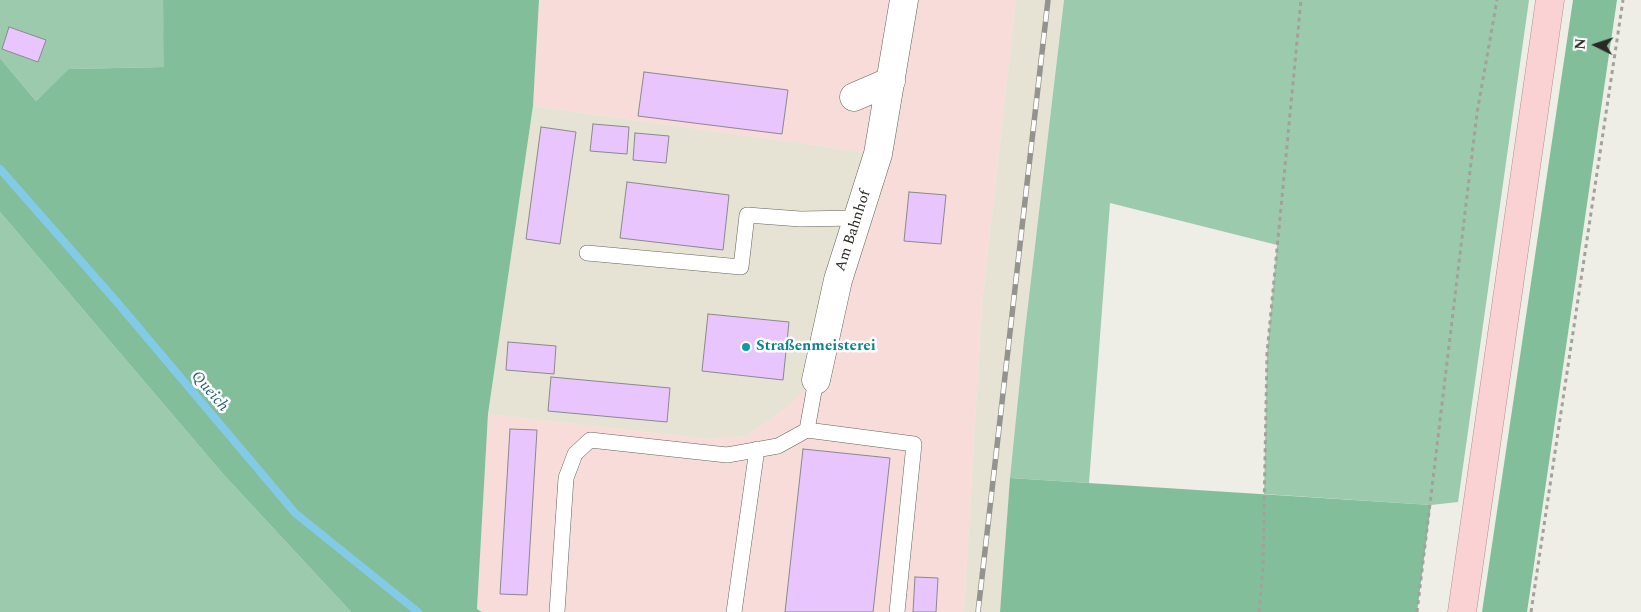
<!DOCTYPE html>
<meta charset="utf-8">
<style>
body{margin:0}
#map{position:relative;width:1641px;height:612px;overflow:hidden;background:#efeee6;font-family:Spectral,serif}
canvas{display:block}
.north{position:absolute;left:1571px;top:20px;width:50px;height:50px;-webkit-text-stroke:4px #fff;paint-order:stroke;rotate:274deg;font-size:14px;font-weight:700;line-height:20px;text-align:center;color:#2a2926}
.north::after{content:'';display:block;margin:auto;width:18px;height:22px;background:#2a2926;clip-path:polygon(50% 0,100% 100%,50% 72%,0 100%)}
</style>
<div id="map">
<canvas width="1641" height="612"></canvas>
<div class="north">N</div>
</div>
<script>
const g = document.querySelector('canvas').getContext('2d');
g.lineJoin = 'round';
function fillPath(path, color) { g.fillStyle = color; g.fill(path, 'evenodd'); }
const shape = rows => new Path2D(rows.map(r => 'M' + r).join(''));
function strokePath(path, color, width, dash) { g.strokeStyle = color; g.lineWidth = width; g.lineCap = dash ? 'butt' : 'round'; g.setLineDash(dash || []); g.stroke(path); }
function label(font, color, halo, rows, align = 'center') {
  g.font = font + ' Spectral,serif'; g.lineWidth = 5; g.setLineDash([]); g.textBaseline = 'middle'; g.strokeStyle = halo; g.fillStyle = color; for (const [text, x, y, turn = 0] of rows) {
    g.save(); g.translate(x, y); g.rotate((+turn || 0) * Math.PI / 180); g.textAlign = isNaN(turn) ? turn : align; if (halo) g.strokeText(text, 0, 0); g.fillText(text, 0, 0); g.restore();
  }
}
fillPath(shape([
 [539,0,1016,0,982,304,964,612,482,612,477,609,488,414,706,439,746,436,783,410,878,154,533,106]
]), '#f7dcda');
fillPath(shape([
 [1016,0,1064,0,1024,339,1010,478,1000,612,964,612,982,304],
 [533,106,878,154,816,380,783,410,746,436,706,439,488,414]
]), '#e6e3d4');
fillPath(shape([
 [0,0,163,0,165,67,70,69,36,101,0,58],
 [1064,0,1529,0,1458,502,1431,505,1264,494,1267,353,1277,245,1110,203,1089,483,1010,478,1024,339],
 [0,212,223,474,351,612,0,612]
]), '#9ccaad');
fillPath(shape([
 [163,0,539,0,533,106,488,414,477,609,482,612,351,612,223,474,0,212,0,58,36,101,69,69,164,67],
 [1573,0,1617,0,1527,612,1482,612],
 [1010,478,1431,505,1417,612,1000,612]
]), '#82be9a');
strokePath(shape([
 [0,169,116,301,295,513,418,612]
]), '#82cae6', 8);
const building = shape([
 [9,27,46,40,38,62,2,49,9,27],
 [644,72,788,90,782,134,638,116,644,72],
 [593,124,629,127,627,154,590,151,593,124],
 [541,127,576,132,560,244,526,239,541,127],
 [635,133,669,136,666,163,633,160,635,133],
 [627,182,729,195,723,250,620,238,627,182],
 [909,192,946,195,941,244,904,241,909,192],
 [708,314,789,322,783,380,702,371,708,314],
 [508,342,556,346,554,374,506,370,508,342],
 [551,377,670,388,667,422,548,411,551,377],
 [510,429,537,430,527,595,500,594,510,429],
 [803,449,890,458,873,612,785,612,803,449],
 [915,577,938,578,936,612,913,612,915,577]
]);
fillPath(building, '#e8c6fd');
strokePath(building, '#8c888e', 1);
const service = shape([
 [587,253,741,267,747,215,800,219,858,218],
 [807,430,816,380],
 [557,612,566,478,575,454,590,440,727,455,778,446,807,430,914,444,897,612],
 [734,612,757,449]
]);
const minor = shape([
 [854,97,891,81],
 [816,380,838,280,878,154,904,0]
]);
const trunk = shape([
 [1462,612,1550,0]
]);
strokePath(service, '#64635c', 16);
strokePath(minor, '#64635c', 29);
strokePath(trunk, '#b08f91', 29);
strokePath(shape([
 [1259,612,1263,566,1267,353,1301,0],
 [1417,612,1477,113,1497,0],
 [1531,612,1623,0]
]), '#a2a19b', 3, [4, 4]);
strokePath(service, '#fff', 15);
strokePath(minor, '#fff', 28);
strokePath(trunk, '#fad2d4', 28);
const rail = shape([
 [978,612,1048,0]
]);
strokePath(rail, '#94938e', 5.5);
strokePath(rail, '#fff', 4, [11]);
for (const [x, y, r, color] of [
 [746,347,5,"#0f9aa8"]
]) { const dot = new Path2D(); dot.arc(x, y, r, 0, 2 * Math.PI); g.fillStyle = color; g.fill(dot); strokePath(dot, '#fff', 2); }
label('15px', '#2a2926', '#fff', [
 ["Am Bahnhof",854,231,-72]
]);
label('bold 15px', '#0d838f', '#fff', [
 ["Straßenmeisterei",756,347]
], 'left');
label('italic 16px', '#255f73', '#fff', [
 ["Queich",209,392,49]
]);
</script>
